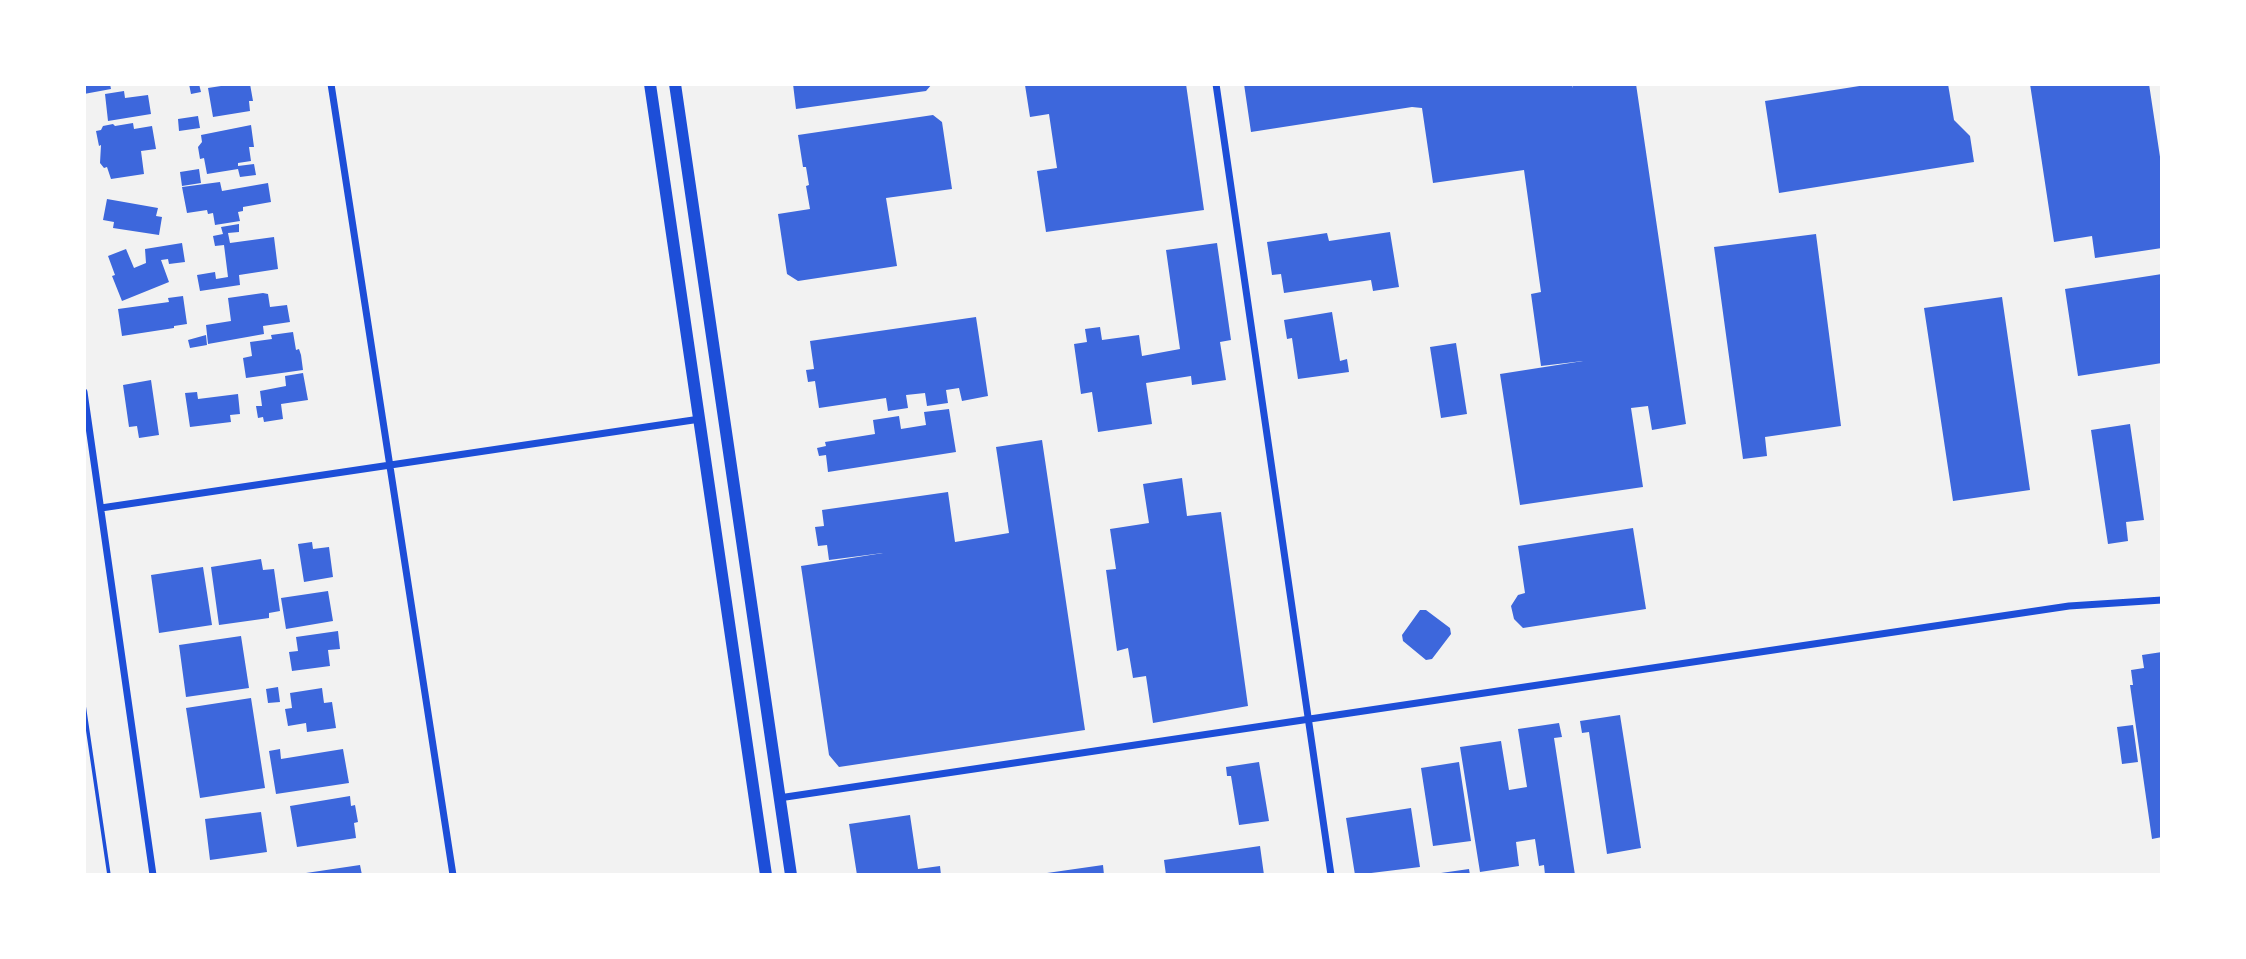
<!DOCTYPE html>
<style>
body{margin:0}
#map{position:relative;width:2246px;height:959px;overflow:hidden;background:#f2f2f2;font-family:"Exo 2",sans-serif}
canvas{display:block}
.frame{position:absolute;inset:0;border:86px solid #fff;pointer-events:none}
</style>
<div id="map">
<canvas width="2246" height="959"></canvas>
<div class="frame"></div>
</div>
<script>
const g = document.querySelector('canvas').getContext('2d');
g.lineJoin = 'round';
function fillPath(path, color) { g.fillStyle = color; g.fill(path, 'evenodd'); }
const shape = rows => new Path2D(rows.map(r => 'M' + r).join(''));
function strokePath(path, color, width, dash) { g.strokeStyle = color; g.lineWidth = width; g.lineCap = dash ? 'butt' : 'round'; g.setLineDash(dash || []); g.stroke(path); }
fillPath(shape([
 [84,84,110,84,111,89,84,94],
 [189,84,199,84,201,92,191,94],
 [234,84,250,84,253,101,249,101,250,111,213,117,208,88],
 [793,84,932,84,926,91,796,109],
 [1186,84,1204,210,1046,232,1037,171,1057,168,1049,114,1030,117,1025,85],
 [1244,84,1572,84,1572,88,1573,84,1636,84,1686,424,1652,430,1648,406,1631,408,1643,487,1520,505,1500,374,1583,361,1541,366,1531,294,1541,292,1524,170,1433,183,1422,108,1412,107,1251,132],
 [1872,84,1948,84,1954,120,1970,136,1974,162,1779,193,1765,101],
 [2030,84,2149,84,2162,170,2162,248,2095,258,2092,236,2054,242],
 [124,91,125,98,148,95,151,114,108,121,105,94],
 [933,115,942,122,952,189,886,198,897,266,798,281,787,274,778,214,810,209,806,186,809,185,806,167,803,167,798,135],
 [198,116,200,128,179,131,178,119],
 [133,123,134,129,152,126,156,149,141,151,144,174,111,179,107,167,104,168,100,163,101,145,99,146,96,131,101,130,103,126,113,124,115,126],
 [251,125,254,147,249,147,251,161,238,163,238,166,254,164,256,175,240,177,238,169,207,174,204,158,200,159,198,147,202,142,201,135],
 [199,169,201,183,182,186,180,172],
 [220,182,222,191,268,183,271,202,243,207,243,211,238,212,240,221,215,225,213,213,208,214,207,210,187,213,182,187],
 [107,199,158,208,156,216,162,217,159,235,113,228,114,222,103,220],
 [239,224,239,232,228,233,230,243,274,237,278,269,239,275,240,285,200,291,197,275,215,272,216,279,228,277,224,245,215,246,213,236,223,234,221,227],
 [1390,232,1399,287,1373,291,1371,280,1284,293,1281,274,1272,275,1267,242,1327,233,1329,241],
 [1816,234,1841,426,1765,437,1767,456,1743,459,1714,247],
 [182,243,185,262,169,264,168,259,161,260,169,282,122,301,112,276,115,275,108,256,126,249,134,268,146,263,145,249],
 [1217,243,1231,340,1220,342,1226,380,1192,385,1191,376,1146,383,1152,424,1098,432,1092,392,1081,394,1074,344,1087,342,1085,329,1100,327,1102,340,1139,335,1142,356,1180,349,1166,250],
 [2162,274,2162,363,2078,376,2065,289],
 [263,293,268,294,270,307,287,305,290,322,263,326,264,334,208,344,206,325,231,321,228,298],
 [183,296,187,324,174,326,174,328,122,336,118,309,169,302,168,298],
 [2002,297,2030,490,1953,501,1924,308],
 [1332,312,1340,361,1347,359,1349,372,1298,379,1292,338,1287,339,1284,320],
 [976,317,988,396,962,401,959,388,946,390,948,403,927,406,925,393,906,395,908,408,888,411,886,398,819,408,815,381,808,382,806,370,814,369,810,341],
 [293,332,296,350,299,349,301,355,303,370,246,378,243,358,252,356,250,342,272,339,271,335],
 [206,335,207,345,190,348,188,340],
 [1456,343,1467,414,1441,418,1430,347],
 [303,373,308,400,281,404,283,419,264,422,263,417,258,418,256,406,262,406,260,391,286,386,285,376],
 [151,380,159,435,139,438,137,426,129,427,123,385],
 [197,392,198,399,238,394,240,414,230,415,231,422,190,427,185,393],
 [949,409,956,452,828,472,826,455,819,456,817,448,826,446,825,442,875,434,873,420,899,416,901,429,926,425,924,412],
 [2130,424,2144,520,2126,522,2128,541,2108,544,2091,430],
 [1042,440,1085,730,839,767,829,755,801,566,883,553,829,560,827,545,818,546,815,527,824,526,822,510,948,492,955,542,1009,533,996,447],
 [1182,478,1187,516,1221,512,1248,706,1153,723,1146,676,1133,678,1128,648,1117,651,1106,570,1116,569,1110,529,1149,523,1143,484],
 [1633,528,1646,609,1523,628,1514,619,1511,606,1518,595,1525,593,1518,546],
 [312,542,313,549,329,547,333,577,304,582,298,544],
 [261,559,263,570,274,569,280,611,269,613,269,618,219,625,211,567],
 [203,567,212,625,159,633,151,575],
 [328,591,333,621,286,629,281,598],
 [1420,610,1426,610,1450,628,1451,634,1432,659,1426,660,1403,641,1402,635],
 [338,631,340,649,328,650,330,666,292,671,289,652,298,651,296,637],
 [241,636,249,688,186,697,179,645],
 [2162,652,2162,837,2152,839,2130,685,2133,685,2131,670,2144,668,2142,655],
 [278,687,280,702,268,703,266,689],
 [322,688,324,703,332,702,336,728,307,732,306,723,288,726,285,709,292,708,290,693],
 [251,698,265,788,200,798,186,708],
 [1620,715,1641,848,1607,854,1589,732,1582,733,1580,721],
 [1559,723,1562,737,1554,738,1575,875,1545,875,1544,865,1539,866,1535,839,1516,842,1519,866,1480,872,1460,747,1501,741,1509,790,1527,787,1518,729],
 [2133,725,2138,762,2122,764,2117,727],
 [280,749,281,759,343,749,349,783,276,794,269,751],
 [1259,762,1269,821,1239,825,1231,776,1227,776,1226,767],
 [1459,762,1471,841,1433,846,1421,768],
 [350,796,351,806,355,805,358,822,354,823,356,838,297,847,290,806],
 [1411,808,1420,867,1355,875,1346,818],
 [261,812,267,852,210,860,205,819],
 [910,815,918,869,940,866,941,875,857,875,849,824],
 [1260,846,1264,875,1166,875,1164,860],
 [360,865,362,875,306,875,306,873],
 [1103,865,1104,875,1047,875,1047,873],
 [1469,869,1470,875,1441,875,1441,873]
]), '#3d67dc');
strokePath(shape([
 [84,705,109,875]
]), '#1d4ed8', 3.5);
strokePath(shape([
 [331,84,453,875],
 [1216,84,1331,875],
 [84,392,153,875],
 [101,508,700,419],
 [779,798,2069,606,2162,600]
]), '#1d4ed8', 7);
strokePath(shape([
 [650,84,766,875],
 [675,84,791,875]
]), '#1d4ed8', 12);
</script>
